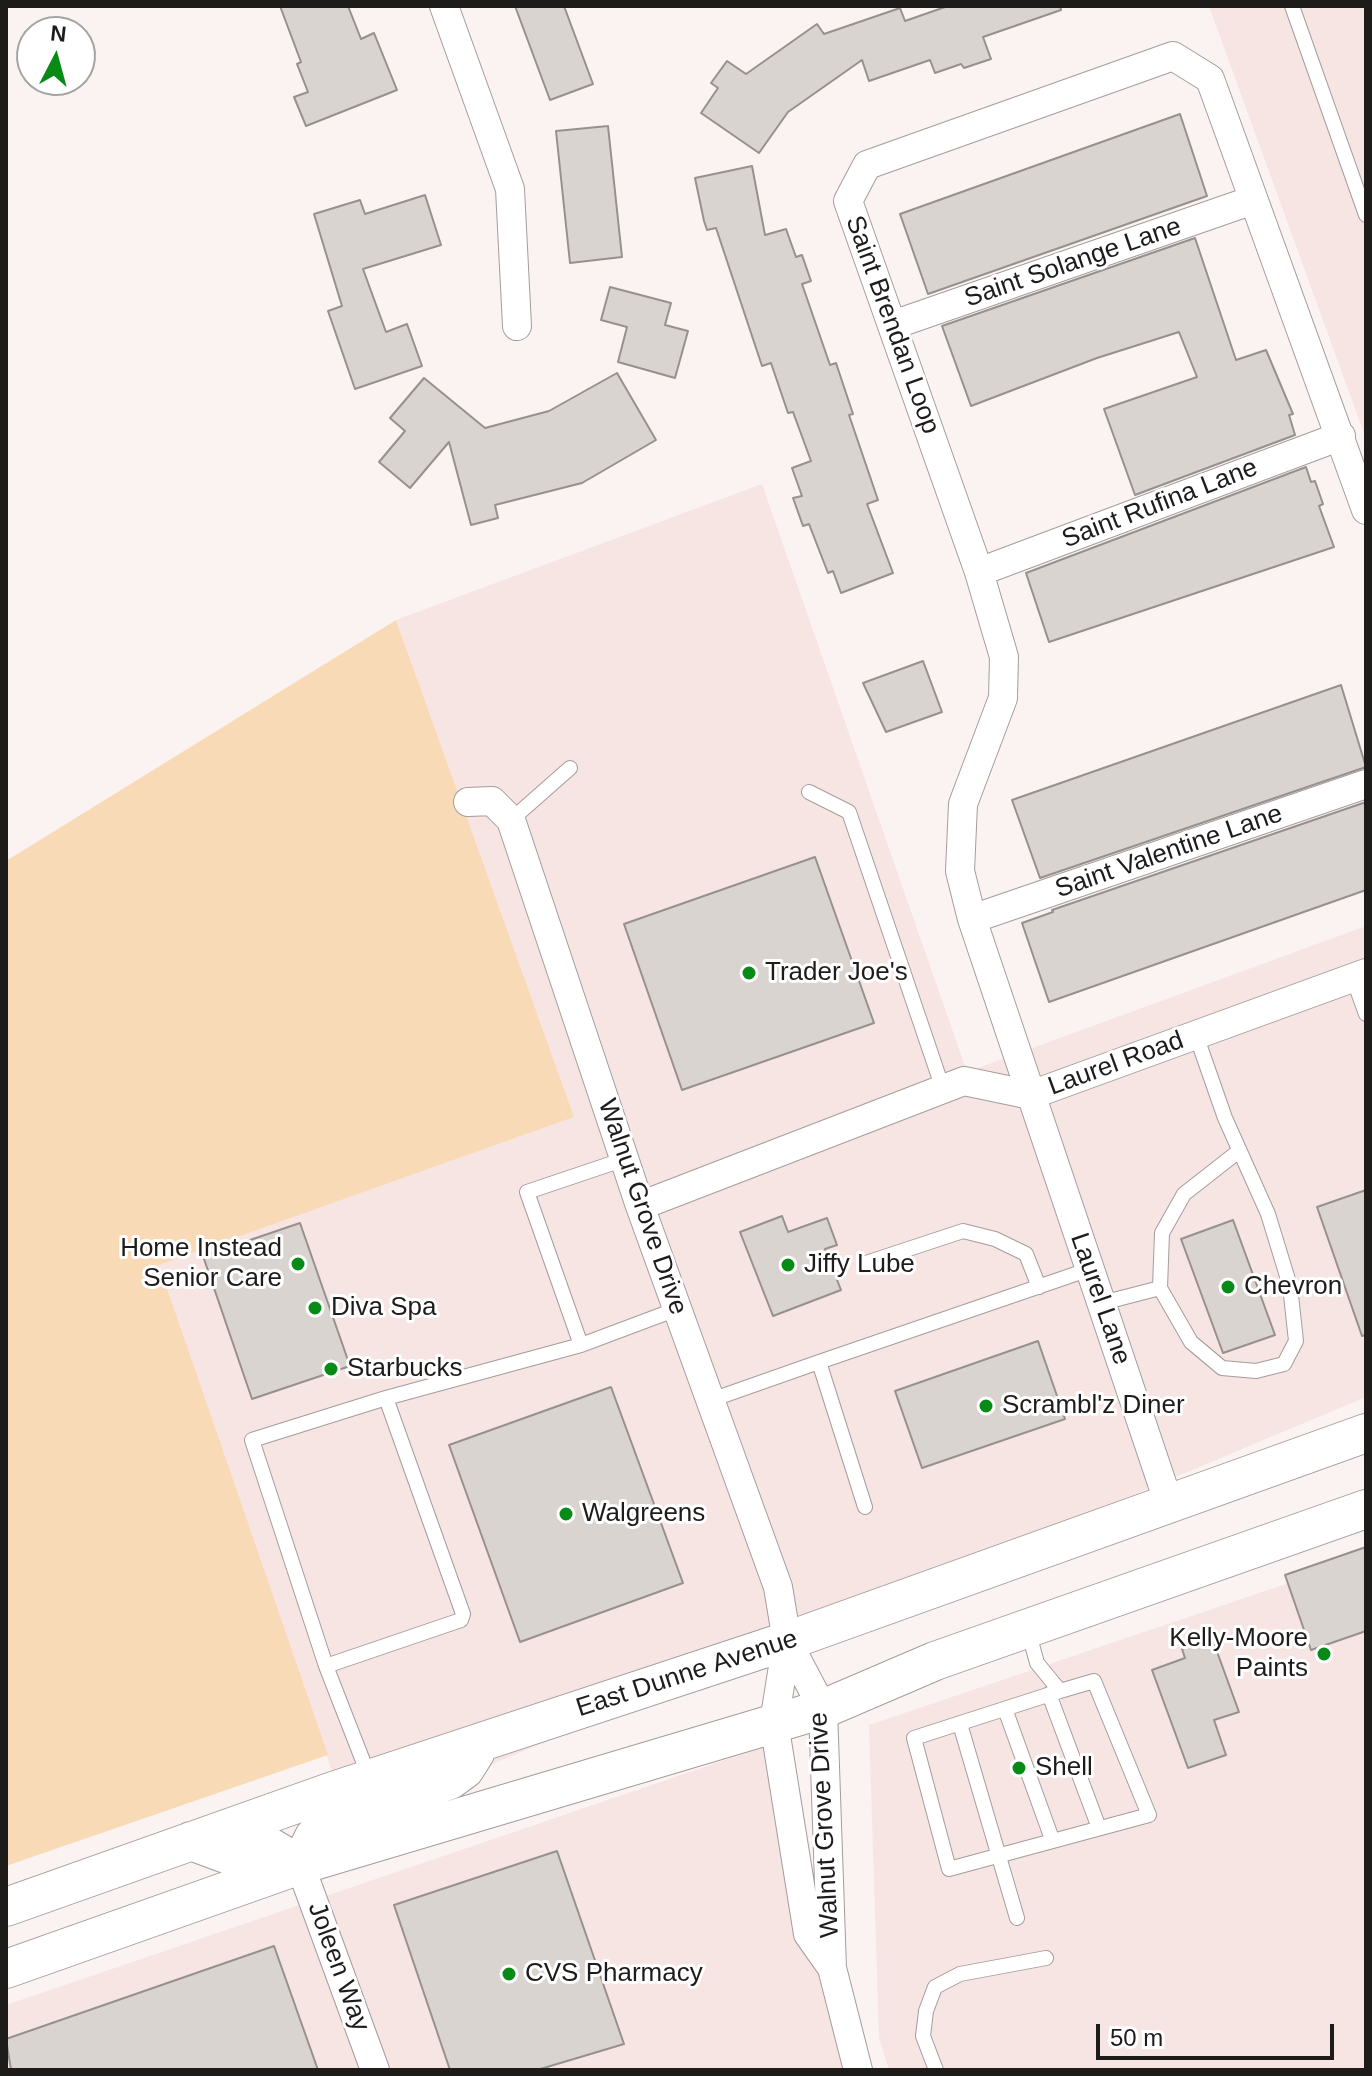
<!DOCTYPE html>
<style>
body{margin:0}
#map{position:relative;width:1372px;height:2076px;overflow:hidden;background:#fbf3f2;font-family:Arial,sans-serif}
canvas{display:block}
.frame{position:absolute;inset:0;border:8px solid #1e1b1b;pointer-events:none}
.north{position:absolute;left:16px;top:16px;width:80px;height:80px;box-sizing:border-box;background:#fff;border:2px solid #a5a4a4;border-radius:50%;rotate:6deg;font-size:22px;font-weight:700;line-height:32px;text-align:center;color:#1e1b1b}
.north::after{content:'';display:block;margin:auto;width:28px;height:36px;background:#078b17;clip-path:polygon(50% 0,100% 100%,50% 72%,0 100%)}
.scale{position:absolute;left:1096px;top:2024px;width:238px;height:36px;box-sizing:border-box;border:4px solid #1e1b1b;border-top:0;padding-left:10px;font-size:24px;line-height:28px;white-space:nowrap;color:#1e1b1b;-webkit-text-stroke:6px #fff;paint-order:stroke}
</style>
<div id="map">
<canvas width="1372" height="2076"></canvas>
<div class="frame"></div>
<div class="north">N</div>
<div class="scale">50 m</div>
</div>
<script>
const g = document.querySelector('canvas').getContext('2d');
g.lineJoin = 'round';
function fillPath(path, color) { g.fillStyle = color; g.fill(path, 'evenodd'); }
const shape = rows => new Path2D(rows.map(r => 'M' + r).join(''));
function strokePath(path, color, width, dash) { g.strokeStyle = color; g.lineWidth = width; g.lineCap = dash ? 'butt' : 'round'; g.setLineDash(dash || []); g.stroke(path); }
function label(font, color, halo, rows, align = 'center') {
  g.font = font + ' Arial,sans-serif'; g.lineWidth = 6; g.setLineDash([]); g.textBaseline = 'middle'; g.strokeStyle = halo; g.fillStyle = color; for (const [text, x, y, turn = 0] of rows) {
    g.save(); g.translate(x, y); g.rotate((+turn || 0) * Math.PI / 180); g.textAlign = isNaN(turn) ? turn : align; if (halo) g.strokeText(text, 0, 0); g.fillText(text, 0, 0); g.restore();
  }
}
fillPath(shape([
 [1209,6,1366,6,1366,439],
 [762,484,967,1072,1366,926,1366,1397,350,1824,159,1265,573,1117,396,620],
 [1366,1557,1366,2070,889,2070,879,2038,869,1725],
 [781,1741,847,2070,6,2070,6,2005]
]), '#f6e5e3');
fillPath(shape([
 [396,620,574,1117,159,1265,328,1755,6,1866,6,861]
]), '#f8dbb6');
const building = shape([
 [280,6,348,6,361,39,374,33,397,90,306,126,294,97,308,92,297,64,301,62,280,6],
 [515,6,564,6,593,84,550,100,515,6],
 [948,6,1060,6,1061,10,983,37,991,59,964,68,961,64,935,73,930,60,869,81,862,60,788,112,759,153,701,113,718,88,711,83,727,61,746,74,817,24,824,34,900,8,905,21,948,6],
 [1180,114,1207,196,928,294,900,214,1180,114],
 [608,126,622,257,570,263,556,131,608,126],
 [752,166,765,235,786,229,796,257,802,255,811,281,802,284,830,365,836,363,853,414,849,415,878,500,867,504,893,573,841,593,833,571,828,573,809,524,803,526,793,498,802,496,792,468,811,461,793,412,788,413,771,363,762,366,716,228,707,230,704,221,695,178,752,166],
 [425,195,441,245,363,269,386,332,407,324,422,366,355,389,328,311,342,306,314,214,360,200,365,214,425,195],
 [1195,238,1236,360,1266,350,1293,414,1289,415,1295,435,1135,495,1104,409,1197,377,1179,332,1097,358,971,406,942,326,1195,238],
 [610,287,671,303,665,325,688,331,675,378,618,362,627,327,601,320,610,287],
 [617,373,656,440,582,483,495,505,498,518,471,525,449,442,410,488,379,462,405,431,390,418,424,378,485,428,549,411,617,373],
 [1306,467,1311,482,1315,481,1323,504,1319,506,1334,547,1049,642,1026,573,1306,467],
 [923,661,942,712,886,732,863,683,923,661],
 [1341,685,1366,767,1040,878,1012,800,1341,685],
 [1366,802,1366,890,1049,1002,1022,923,1053,912,1052,910,1366,802],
 [815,857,874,1023,682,1090,624,924,815,857],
 [1366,1190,1366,1335,1362,1336,1317,1207,1366,1190],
 [782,1216,788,1232,827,1218,837,1245,825,1249,841,1290,773,1316,740,1232,782,1216],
 [1233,1220,1275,1335,1223,1353,1181,1239,1233,1220],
 [300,1223,350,1366,252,1399,203,1256,300,1223],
 [1038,1341,1065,1419,922,1468,895,1391,1038,1341],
 [611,1387,683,1583,520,1642,449,1445,611,1387],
 [1366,1547,1366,1631,1311,1650,1285,1575,1366,1547],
 [1212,1638,1239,1712,1214,1720,1226,1755,1188,1768,1152,1670,1185,1658,1182,1649,1212,1638],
 [557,1851,624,2044,537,2070,450,2070,394,1905,557,1851],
 [274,1946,318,2070,11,2070,6,2039,274,1946]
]);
fillPath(building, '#dad4d0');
strokePath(building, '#97918e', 2);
const lane = shape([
 [1292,6,1366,215],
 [809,792,849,812,943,1089],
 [511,820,570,768],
 [1353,978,1366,1014],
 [625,1159,527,1192,581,1345,677,1309],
 [866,1263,963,1231,995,1239,1026,1254,1039,1287],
 [1160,1288,1162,1233,1184,1194,1239,1151],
 [1102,1303,1160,1288,1191,1342,1222,1368,1256,1371,1284,1364,1296,1341,1290,1286,1268,1214,1225,1118,1196,1035],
 [711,1400,819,1362],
 [865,1507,819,1362,1090,1269],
 [1028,1630,1037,1663,1060,1691,914,1738,949,1869,1149,1815,1094,1681,1060,1691],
 [326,1666,252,1440,386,1398],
 [1049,1694,1099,1828],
 [1005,1709,1052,1839],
 [960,1724,1017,1918],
 [370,1779,326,1666,461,1620,463,1614,386,1398,581,1345],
 [936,2070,923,2036,926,2011,935,1987,960,1974,1046,1958]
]);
const street = shape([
 [444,6,510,189,517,326],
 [893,325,1253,200],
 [979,572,1341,436],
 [468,802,492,801,511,820,640,1206,778,1587,787,1641,774,1723,808,1934,832,1968],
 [972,919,1366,784],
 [640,1206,964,1081,1031,1095,1366,973],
 [1169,1504,972,919,960,871,963,804,1003,698,1004,657,979,572,848,201,867,165,1173,56,1210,79,1366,510],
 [787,1641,823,1709,832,1968,858,2070],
 [300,1865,375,2070]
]);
const secondary = shape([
 [191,1841,226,1854,270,1847,300,1865,314,1837,329,1822,450,1780,465,1769,475,1753],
 [6,1907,333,1791,787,1641,1366,1433],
 [6,1969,300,1865,823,1709,935,1661,1366,1509]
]);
strokePath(lane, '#a49d9c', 16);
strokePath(street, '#a49d9c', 30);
strokePath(secondary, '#a49d9c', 40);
strokePath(lane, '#fff', 14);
strokePath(street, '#fff', 28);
strokePath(secondary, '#fff', 38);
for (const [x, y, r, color] of [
 [749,973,8,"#078b17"],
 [298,1264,8,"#078b17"],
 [788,1265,8,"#078b17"],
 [1228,1287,8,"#078b17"],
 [315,1308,8,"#078b17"],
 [331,1369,8,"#078b17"],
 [986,1406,8,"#078b17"],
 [566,1514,8,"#078b17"],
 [1324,1654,8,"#078b17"],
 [1019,1768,8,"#078b17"],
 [509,1974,8,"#078b17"]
]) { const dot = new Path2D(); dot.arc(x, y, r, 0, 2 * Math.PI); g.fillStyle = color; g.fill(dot); strokePath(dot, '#fff', 3); }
label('26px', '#1e1b1b', '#fff', [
 ["Saint Solange Lane",1073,263,-19],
 ["Saint Brendan Loop",892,325,70],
 ["Saint Rufina Lane",1160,504,-21],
 ["Saint Valentine Lane",1169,852,-19],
 ["Laurel Road",1116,1064,-20],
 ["Walnut Grove Drive",642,1207,71],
 ["Laurel Lane",1100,1299,71],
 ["East Dunne Avenue",687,1674,-18],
 ["Walnut Grove Drive",825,1825,-93],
 ["Joleen Way",338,1967,70]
]);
label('26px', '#1e1b1b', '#fff', [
 ["Trader Joe's",765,973],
 ["Home Instead",282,1249,"right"],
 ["Senior Care",282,1279,"right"],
 ["Jiffy Lube",804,1265],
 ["Chevron",1244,1287],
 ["Diva Spa",331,1308],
 ["Starbucks",347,1369],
 ["Scrambl'z Diner",1002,1406],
 ["Walgreens",582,1514],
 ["Kelly-Moore",1308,1639,"right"],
 ["Paints",1308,1669,"right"],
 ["Shell",1035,1768],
 ["CVS Pharmacy",525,1974]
], 'left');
</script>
